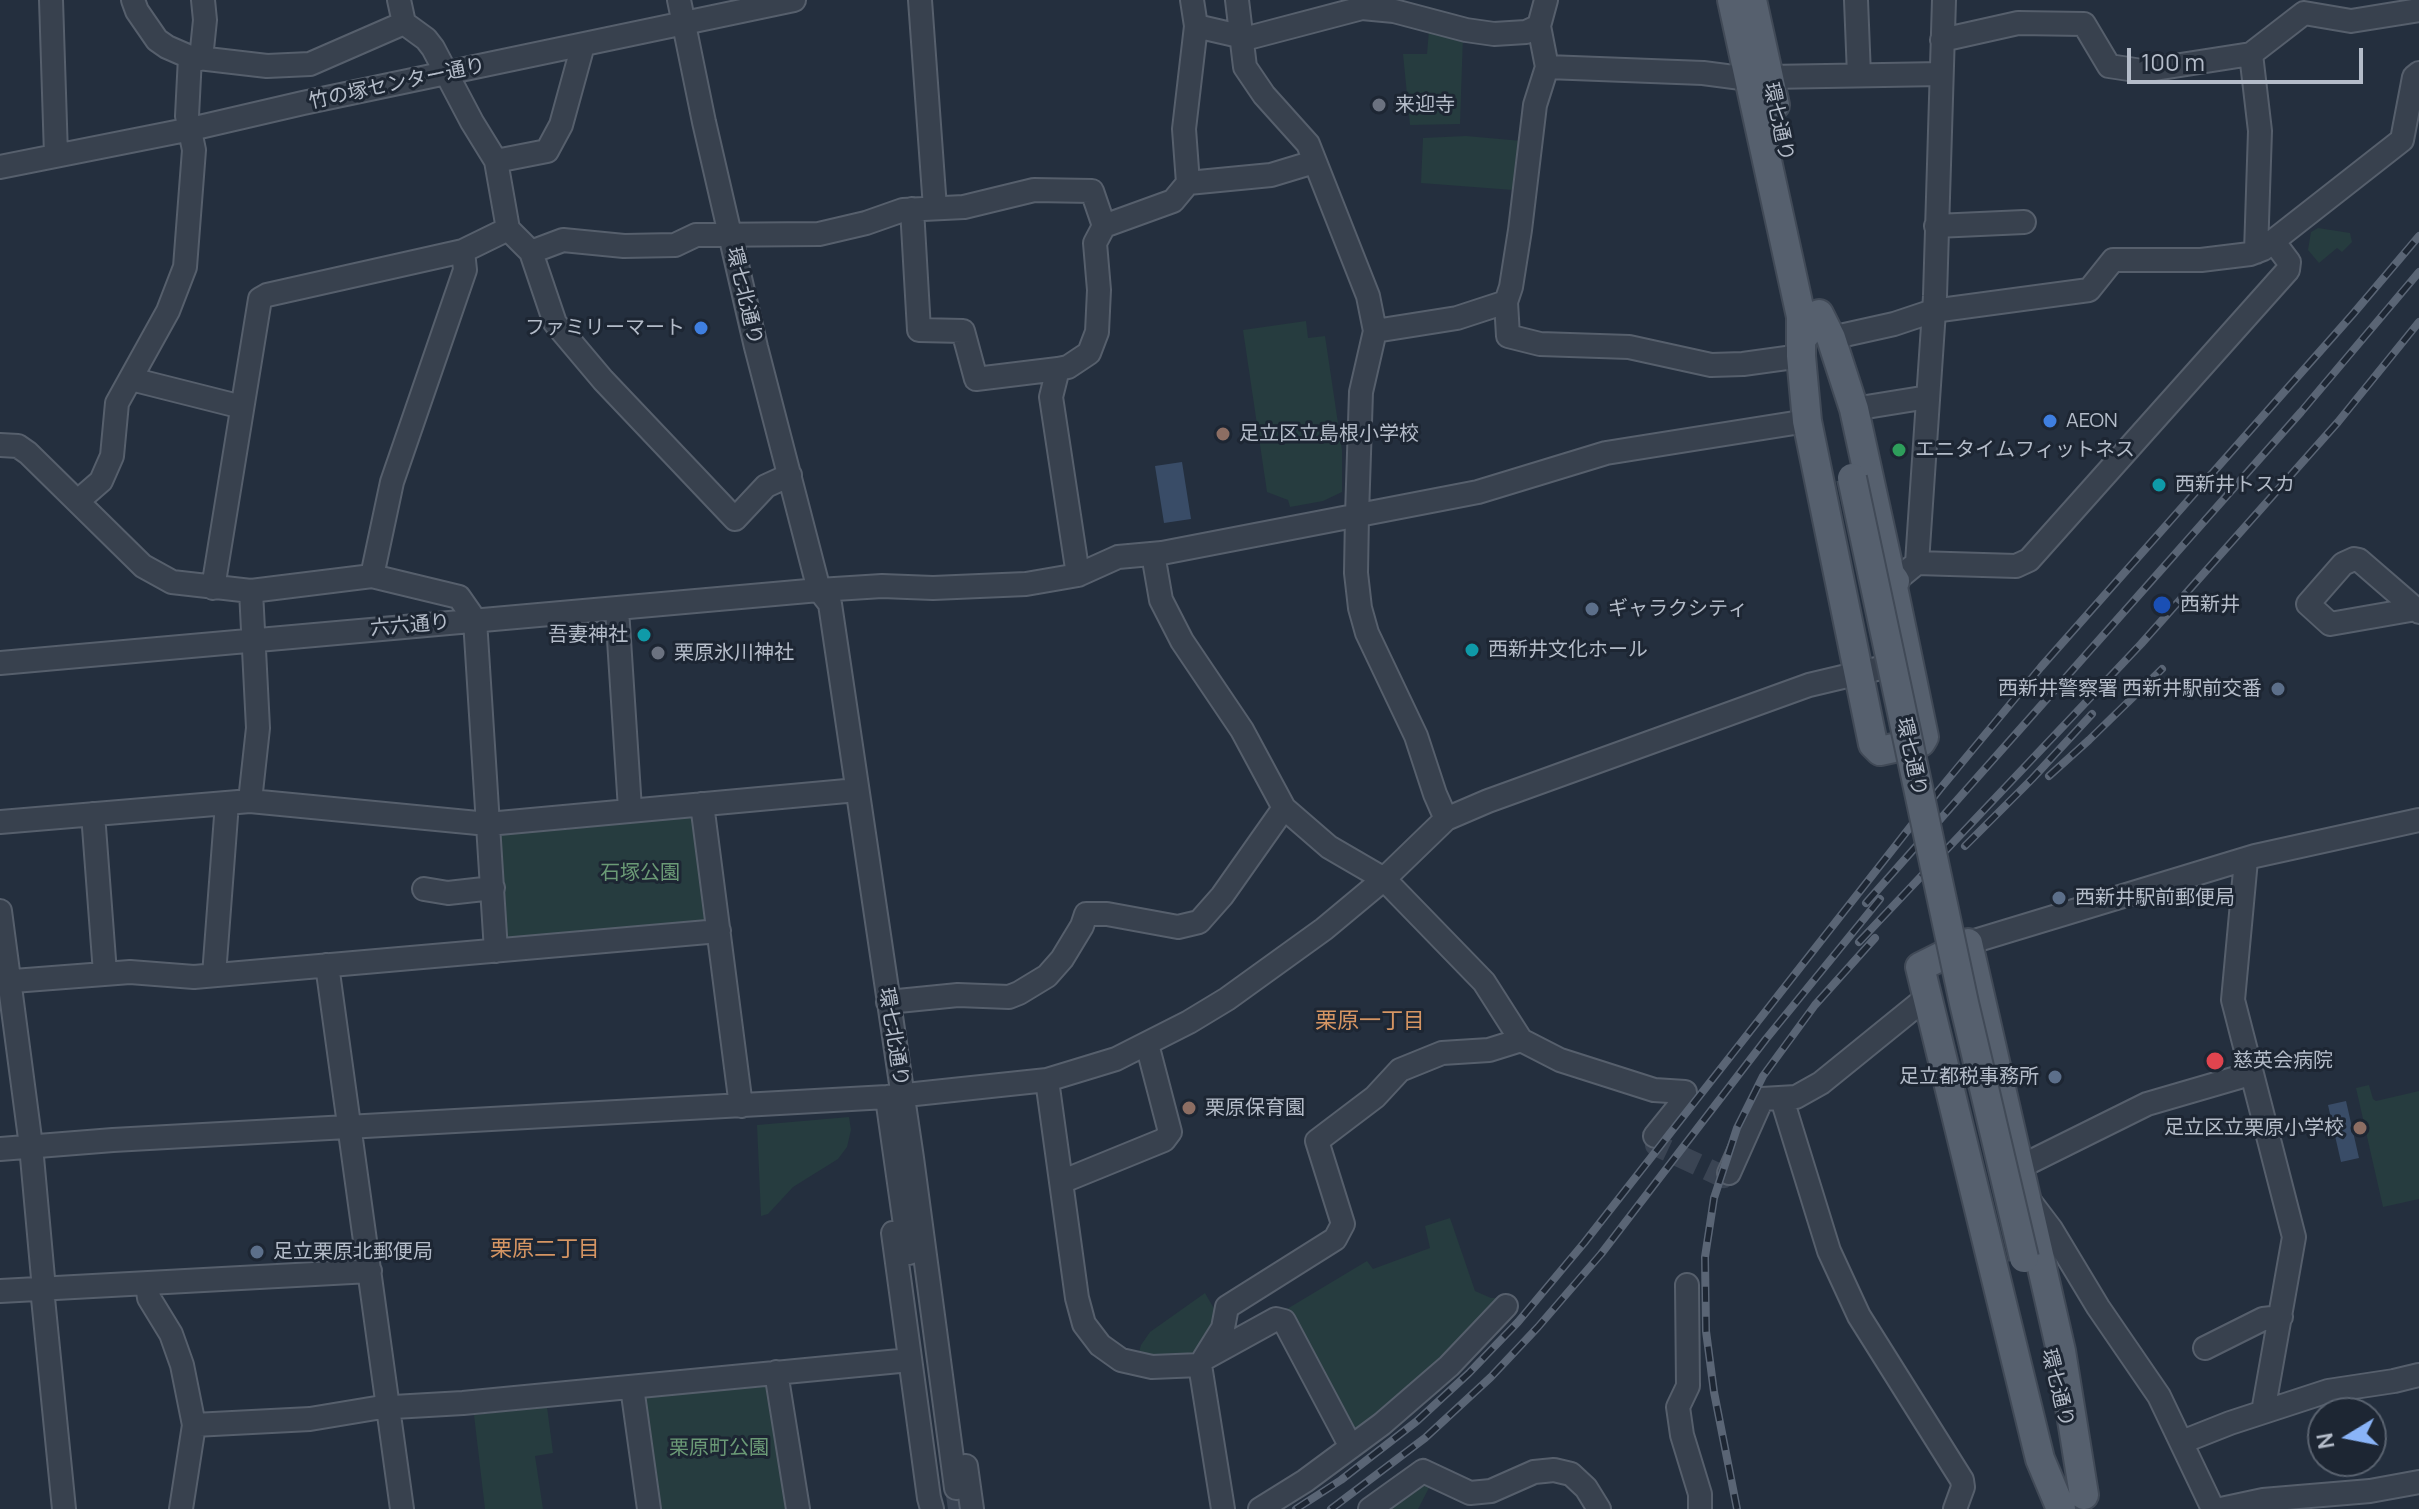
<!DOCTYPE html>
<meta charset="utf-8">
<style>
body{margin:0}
#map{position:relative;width:2419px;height:1509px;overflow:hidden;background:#242f3e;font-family:Manrope,sans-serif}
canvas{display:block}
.north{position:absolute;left:2307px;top:1397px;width:80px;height:80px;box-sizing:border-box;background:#1d2633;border:2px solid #59626f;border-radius:50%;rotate:260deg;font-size:22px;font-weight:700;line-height:32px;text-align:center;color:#b4bcc9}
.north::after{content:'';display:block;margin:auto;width:28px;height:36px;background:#8ab4f8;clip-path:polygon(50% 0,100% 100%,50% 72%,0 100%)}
.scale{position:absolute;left:2127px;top:48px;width:236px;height:36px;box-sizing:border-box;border:4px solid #b4bcc9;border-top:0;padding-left:10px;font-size:24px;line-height:28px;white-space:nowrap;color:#b4bcc9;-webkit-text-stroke:6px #1d2633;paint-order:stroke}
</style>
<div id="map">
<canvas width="2419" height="1509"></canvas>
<div class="north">N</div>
<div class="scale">100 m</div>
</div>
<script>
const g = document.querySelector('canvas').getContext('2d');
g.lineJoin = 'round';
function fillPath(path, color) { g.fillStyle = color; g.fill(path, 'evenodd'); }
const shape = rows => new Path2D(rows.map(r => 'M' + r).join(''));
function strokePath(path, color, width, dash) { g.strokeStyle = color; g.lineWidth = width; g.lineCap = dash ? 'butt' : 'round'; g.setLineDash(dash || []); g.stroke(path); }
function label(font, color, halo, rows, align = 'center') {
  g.font = font + ' Manrope,"Noto Sans JP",sans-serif'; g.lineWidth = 6; g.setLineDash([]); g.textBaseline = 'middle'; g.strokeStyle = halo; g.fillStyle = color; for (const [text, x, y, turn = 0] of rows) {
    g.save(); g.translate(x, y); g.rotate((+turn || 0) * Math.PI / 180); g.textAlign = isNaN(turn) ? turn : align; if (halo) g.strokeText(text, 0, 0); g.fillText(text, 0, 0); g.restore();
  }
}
fillPath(shape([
 [1429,30,1463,36,1460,124,1410,125,1403,54,1427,54],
 [1466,136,1522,141,1513,190,1421,183,1423,138],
 [2318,228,2350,233,2352,242,2342,252,2337,248,2319,263,2308,250,2311,232],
 [1306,321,1308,338,1325,336,1342,450,1342,492,1323,501,1290,507,1288,500,1267,492,1243,330],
 [696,816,709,918,706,925,509,941,502,936,497,832],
 [2369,1085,2373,1099,2376,1101,2419,1091,2419,1199,2383,1207,2356,1088],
 [849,1117,851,1130,847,1147,838,1159,793,1187,768,1214,761,1216,757,1125],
 [1450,1218,1475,1291,1491,1298,1500,1298,1445,1359,1355,1433,1350,1432,1287,1309,1367,1261,1373,1269,1430,1248,1425,1226],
 [1205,1293,1220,1319,1196,1356,1174,1358,1138,1356,1141,1345,1150,1332],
 [765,1382,771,1387,791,1509,661,1509,643,1400,647,1394],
 [547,1407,553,1453,535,1456,543,1509,485,1509,474,1415],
 [1418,1483,1431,1484,1418,1509,1385,1509]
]), '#263c3f');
fillPath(shape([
 [1182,462,1191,519,1164,523,1155,466],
 [2346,1101,2359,1158,2341,1162,2328,1105]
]), '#394c67');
strokePath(shape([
 [1655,1136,1656,1145,1724,1177,1729,1173],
 [956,1488,959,1509]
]), '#3a4453', 22, [22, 11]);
const minor = shape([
 [51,0,56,155],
 [399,0,404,23,426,39,433,48,472,122,496,161,508,229,531,252,555,323,603,380,735,519,766,486,790,475],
 [679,0,704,122,756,347,819,590,830,604,912,1158,956,1488],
 [920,0,935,208],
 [1237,0,1245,67,1264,95,1308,144,1368,296,1375,331,1361,392,1357,515,1356,573,1360,608,1367,633,1416,736,1435,794,1446,819],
 [1546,0,1539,26,1547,67,1535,105,1520,230,1511,287,1506,302,1508,336,1540,344,1629,347,1711,365,1743,364,1801,356],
 [1856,0,1859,75],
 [1196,26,1248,38,1362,8,1394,11,1466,30,1494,34,1526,32,1539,26],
 [1942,40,2018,23,2084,24,2109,66,2142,71,2251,54],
 [190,57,267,66,310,64,404,23],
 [201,59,205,20,203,0],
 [1547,67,1703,73,1749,79],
 [1769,77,1941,74],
 [496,161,547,151,561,125,583,45],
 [0,167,191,129,303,103,794,0],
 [1188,183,1184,129,1196,26,1192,0],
 [912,209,919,330,963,331,976,379,1058,369,1068,367,1089,353,1097,332,1099,290,1095,243,1104,226],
 [1936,226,2024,222],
 [531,252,563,240,624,246,675,245,696,235,819,234,866,223,903,210,964,207,1034,190,1092,191,1104,226,1173,201,1188,183,1271,175,1314,162],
 [2256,252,2260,131,2251,54,2304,13,2351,21,2419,10],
 [1375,331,1457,318,1506,302],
 [1831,338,1894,324,1933,311,2089,290,2113,260,2201,260,2250,254,2263,249,2402,140,2414,77,2419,73],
 [1058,369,1051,397,1078,575],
 [131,379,242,407],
 [1854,409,1928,397],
 [0,445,18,446,28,453,143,566,172,582,251,591,372,576,459,597,475,620,496,951],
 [78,501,101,481,112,456,117,403,168,311,185,267,194,150,187,116,190,57,167,47,157,40,137,11,133,0],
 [1153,554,1161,600,1182,641,1242,730,1284,808,1329,847,1384,879,1484,982,1521,1040,1560,1060,1654,1090,1685,1092,1685,1099,1655,1136],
 [1917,563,1935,296,1944,0],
 [372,576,392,482,465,270,463,251],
 [1895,581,1917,563,2016,566,2029,560,2288,270,2289,262,2274,242],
 [213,588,260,299,267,295,463,251,508,229],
 [617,609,630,809],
 [2416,609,2330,624,2308,604,2343,564,2354,559,2359,560,2419,612],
 [0,663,819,590,882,586,933,588,1026,584,1078,575,1118,557,1162,553,1478,492,1606,453,1807,421],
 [250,801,258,728,251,591],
 [702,804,741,1106],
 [93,814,105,973],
 [0,822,250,801,488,824,857,790],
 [2246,860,2233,1000,2294,1237,2263,1412],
 [424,889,448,893,493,888],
 [0,911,31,1146,43,1278,42,1288,64,1509],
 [1968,943,2255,856,2419,820],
 [327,965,402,1509],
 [214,975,227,803],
 [0,982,130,972,194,977,719,931],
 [888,1002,958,995,1009,997,1019,993,1047,976,1062,959,1082,926,1086,914,1107,914,1178,927,1199,922,1222,896,1284,808],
 [1047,1080,1077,1298,1084,1324,1100,1345,1121,1360,1152,1367,1200,1365],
 [1782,1099,1829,1251,1859,1316,1962,1480,1963,1487,1955,1509],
 [888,1105,909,1253],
 [0,1149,113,1140,887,1097,1047,1080,1116,1059,1189,1022,1227,999,1324,929,1384,879,1446,819,1488,801,1809,685,1906,662],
 [2020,1167,2147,1104,2250,1074],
 [1729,1173,1762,1099,1796,1097,1821,1083,1927,997],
 [1061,1182,1164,1140,1170,1132,1147,1044],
 [2029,1200,2051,1229,2098,1307,2159,1396,2213,1509],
 [893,1233,929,1498,932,1509],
 [147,1284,149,1298,171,1334,182,1365,194,1425,181,1509],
 [1687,1285,1688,1386,1678,1407,1682,1435,1700,1494,1700,1509],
 [0,1291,370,1271],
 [2205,1348,2263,1319,2281,1317],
 [1207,1357,1276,1319,1284,1321,1351,1447],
 [776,1372,798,1509],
 [632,1387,649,1509],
 [194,1425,310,1419,376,1408,463,1403,910,1360],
 [2182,1442,2230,1423,2328,1391,2394,1381,2419,1375],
 [966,1466,972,1509],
 [1223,1509,1200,1365,1223,1328,1227,1307,1335,1239,1343,1224,1317,1141,1375,1097,1400,1070,1442,1053,1489,1050,1521,1040],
 [1260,1509,1305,1481,1382,1424,1449,1366,1506,1306],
 [1370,1509,1423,1471,1470,1493,1491,1491,1534,1472,1554,1470,1571,1474,1586,1488,1599,1509],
 [2221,1509,2263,1500,2370,1491,2419,1482]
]);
const major = shape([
 [1732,0,1805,335],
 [1752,0,1775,105],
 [1801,318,1801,356,1807,421,1873,744,1880,751,1921,742,1924,737,1893,587,1895,581,1890,574,1854,409,1831,338,1819,314],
 [2061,1509,2040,1459,1920,967,1968,943,2061,1351,2084,1495]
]);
strokePath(minor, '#565f6c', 26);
strokePath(major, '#414a57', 32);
strokePath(minor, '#38414e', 22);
strokePath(major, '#56606e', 28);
const rail = shape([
 [2049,776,2089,740,2162,669],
 [1965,846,2032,779,2092,714],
 [1866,903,2301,412,2419,272],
 [1859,942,2141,644,2338,422,2419,322],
 [1296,1509,1341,1480,1417,1421,1469,1373,1518,1322,1584,1243,1940,789,2041,667,2353,314,2419,236],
 [1331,1509,1425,1438,1491,1377,1538,1327,1601,1254,1766,1039,1880,899],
 [1737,1509,1714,1392,1706,1331,1705,1257,1714,1198,1737,1128,1763,1076,1815,1005,1875,938]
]);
strokePath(rail, '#5a6575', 8);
strokePath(rail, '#1d2633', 5, [15]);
const majorBridge = shape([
 [1852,478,1964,1003,2024,1258]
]);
strokePath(majorBridge, '#414a57', 32, []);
strokePath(majorBridge, '#56606e', 28);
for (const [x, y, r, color] of [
 [1379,105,8,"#6b7280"],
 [701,328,8,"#3f7fe0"],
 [2050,421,8,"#3f7fe0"],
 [1223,434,8,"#8d6e63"],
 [1899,450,8,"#2e9e5b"],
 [2159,485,8,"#0f9aa8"],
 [2162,605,10,"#1a4fb4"],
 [1592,609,8,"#5c6f8a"],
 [644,635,8,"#0f9aa8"],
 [1472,650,8,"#0f9aa8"],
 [658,653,8,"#6b7280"],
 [2278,689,8,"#5c6f8a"],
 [2059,898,8,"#5c6f8a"],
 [2215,1061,10,"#e0444e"],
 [2055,1077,8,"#5c6f8a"],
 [1189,1108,8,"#8d6e63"],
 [2360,1128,8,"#8d6e63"],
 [257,1252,8,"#5c6f8a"]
]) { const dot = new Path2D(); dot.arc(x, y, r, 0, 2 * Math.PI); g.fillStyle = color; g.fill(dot); strokePath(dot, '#1d2633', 3); }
label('20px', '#b4bcc9', '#1d2633', [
 ["竹の塚センター通り",397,84,-12],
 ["環七通り",1778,122,78],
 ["環七北通り",744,296,77],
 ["六六通り",410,626,-5],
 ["環七通り",1911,757,78],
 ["環七北通り",893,1037,81],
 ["環七通り",2057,1388,76]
]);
label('20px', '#b4bcc9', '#1d2633', [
 ["来迎寺",1395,105],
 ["ファミリーマート",685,328,"right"],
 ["AEON",2066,421],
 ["足立区立島根小学校",1239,434],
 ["エニタイムフィットネス",1915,450],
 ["西新井トスカ",2175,485],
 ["西新井",2180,605],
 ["ギャラクシティ",1608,609],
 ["吾妻神社",628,635,"right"],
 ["西新井文化ホール",1488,650],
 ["栗原氷川神社",674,653],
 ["西新井警察署 西新井駅前交番",2262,689,"right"],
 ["西新井駅前郵便局",2075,898],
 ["慈英会病院",2233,1061],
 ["足立都税事務所",2039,1077,"right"],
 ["栗原保育園",1205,1108],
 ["足立区立栗原小学校",2344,1128,"right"],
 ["足立栗原北郵便局",273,1252]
], 'left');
label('20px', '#6b9a76', '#1d2633', [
 ["石塚公園",640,873],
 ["栗原町公園",719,1448]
]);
label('22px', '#d59563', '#1d2633', [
 ["栗原一丁目",1370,1022],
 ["栗原二丁目",545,1250]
]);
</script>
